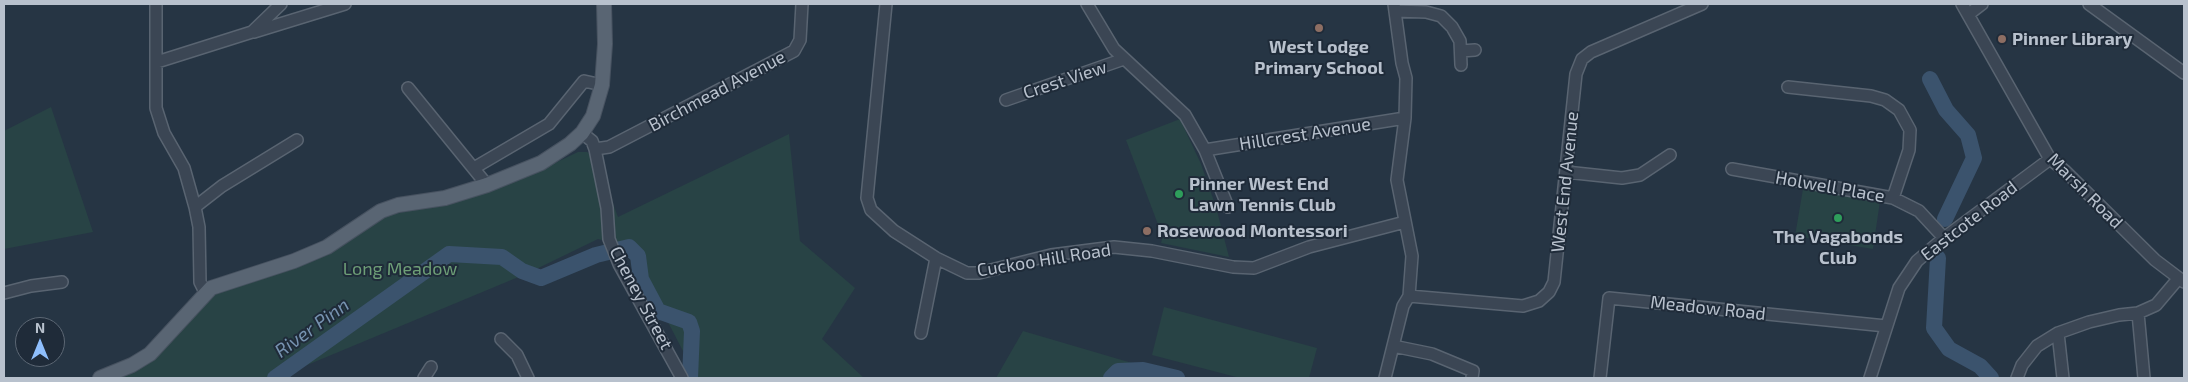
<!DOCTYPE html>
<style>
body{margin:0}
#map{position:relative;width:2188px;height:382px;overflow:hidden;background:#263544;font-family:"Exo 2",sans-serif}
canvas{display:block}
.frame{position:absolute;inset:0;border:5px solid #b8c1cd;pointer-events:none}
.north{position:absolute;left:15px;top:317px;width:50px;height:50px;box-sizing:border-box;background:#1f2b39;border:1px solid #5c6774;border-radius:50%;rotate:0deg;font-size:14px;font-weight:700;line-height:20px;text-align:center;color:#b8c1cd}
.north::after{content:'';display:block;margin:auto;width:18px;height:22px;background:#8ebefc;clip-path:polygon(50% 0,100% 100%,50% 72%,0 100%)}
</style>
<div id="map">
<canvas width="2188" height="382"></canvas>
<div class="frame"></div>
<div class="north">N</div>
</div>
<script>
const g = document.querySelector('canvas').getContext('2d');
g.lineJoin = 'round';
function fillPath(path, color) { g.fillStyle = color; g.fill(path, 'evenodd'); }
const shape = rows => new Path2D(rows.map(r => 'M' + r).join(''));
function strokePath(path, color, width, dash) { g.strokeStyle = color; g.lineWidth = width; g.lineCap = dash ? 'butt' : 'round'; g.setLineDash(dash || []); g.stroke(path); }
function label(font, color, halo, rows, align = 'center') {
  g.font = font + ' "Exo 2",sans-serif'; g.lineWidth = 4; g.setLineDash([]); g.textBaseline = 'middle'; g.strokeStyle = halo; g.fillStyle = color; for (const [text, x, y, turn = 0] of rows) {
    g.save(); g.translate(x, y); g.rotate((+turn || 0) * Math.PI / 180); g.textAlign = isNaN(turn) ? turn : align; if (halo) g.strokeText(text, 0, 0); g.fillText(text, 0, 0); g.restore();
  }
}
fillPath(shape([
 [51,107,93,232,4,249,4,131],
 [1180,119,1201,164,1216,207,1229,257,1161,243,1165,229,1159,227,1126,140],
 [789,134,800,241,855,288,822,339,864,378,697,378,629,247,598,239,528,273,276,378,114,378,150,359,172,341,209,298,222,288,381,217,422,208,538,171,578,152,587,152,596,158,618,217],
 [1803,189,1880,201,1873,249,1795,236],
 [1164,307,1317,348,1309,378,1240,378,1152,355],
 [1023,331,1183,378,996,378]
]), '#284345');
strokePath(shape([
 [1930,79,1946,110,1968,135,1974,158,1945,219],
 [1938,258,1934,328,1949,349,1980,366,1991,378],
 [275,378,449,254,502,257,522,271,541,278,596,255,629,247,638,256,641,279,658,311,689,322,692,331,690,378],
 [1111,378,1118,371,1143,370,1177,378]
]), '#3b536d', 16);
const minor = shape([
 [156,4,156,108,164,133,184,168,195,207,199,227,200,282,205,292],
 [886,4,867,198,871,210,894,231,936,258,967,273,979,273,1051,255,1114,247,1152,251,1233,267,1254,268,1309,247,1405,222],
 [1087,4,1114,49,1185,115,1205,150,1228,207],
 [1962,4,2050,159,2065,171,2155,260,2184,282],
 [2089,4,2184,73],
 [1395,11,1426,12,1441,16,1452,27,1460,41,1461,65],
 [1969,14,1982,4],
 [254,32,345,4],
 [1461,51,1475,50],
 [157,62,252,32,281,4],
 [1788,87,1871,96,1885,100,1899,110,1910,130,1909,150,1893,198],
 [408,88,487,185],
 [1006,100,1124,59],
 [582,133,592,141,595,149,607,208,609,239,619,264,682,378],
 [595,149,609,147,794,51,800,40,802,4],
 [1205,150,1405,118],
 [474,168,549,124,584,81,602,85],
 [1732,169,1893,198,1919,211,1944,238],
 [1566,172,1622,178,1640,175,1670,155],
 [195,207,222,186,297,140],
 [4,293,31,286,62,282],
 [1409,296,1523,306,1539,301,1549,292,1554,282,1576,74,1582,59,1591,52,1702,4],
 [2138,313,2144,378],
 [921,333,936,258],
 [2058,333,2063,378],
 [501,339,517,355,528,378],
 [1393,346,1432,354,1473,371,1472,378],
 [424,378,431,367],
 [1385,378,1403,306,1409,296,1412,256,1397,180,1405,118,1406,78,1402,63,1394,4],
 [1600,378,1609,298,1886,326],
 [1870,378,1899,288,1917,261,1944,238,2050,159],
 [2017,378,2022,365,2037,346,2058,333,2089,322,2119,315,2138,313,2156,305,2178,279]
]);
const major = shape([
 [100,378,132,365,150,354,211,288,294,261,327,247,381,211,398,205,445,198,487,185,541,163,570,144,582,133,593,116,602,85,605,44,604,4]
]);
strokePath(minor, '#596471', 14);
strokePath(major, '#475260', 16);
strokePath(minor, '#3b4654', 11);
strokePath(major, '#596573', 14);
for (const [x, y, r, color] of [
 [1319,28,5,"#8d6e63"],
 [2002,39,5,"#8d6e63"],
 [1179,194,5,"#2e9e5b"],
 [1838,218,5,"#2e9e5b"],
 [1147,231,5,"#8d6e63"]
]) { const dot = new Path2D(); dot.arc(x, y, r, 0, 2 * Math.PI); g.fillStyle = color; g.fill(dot); strokePath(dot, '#1f2b39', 2); }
label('bold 18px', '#b8c1cd', '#1f2b39', [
 ["Pinner Library",2012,39],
 ["West Lodge",1319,47,"center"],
 ["Primary School",1319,68,"center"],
 ["Pinner West End",1189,184],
 ["Lawn Tennis Club",1189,205],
 ["Rosewood Montessori",1157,231],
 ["The Vagabonds",1838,237,"center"],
 ["Club",1838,258,"center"]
], 'left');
label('18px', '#b8c1cd', '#1f2b39', [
 ["Crest View",1065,80,-18],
 ["Birchmead Avenue",717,91,-28],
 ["Hillcrest Avenue",1305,134,-9],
 ["West End Avenue",1565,182,-84],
 ["Holwell Place",1830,187,10],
 ["Marsh Road",2085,191,45],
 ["Eastcote Road",1969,221,-38],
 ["Cuckoo Hill Road",1044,260,-9],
 ["Cheney Street",641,298,62],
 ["Meadow Road",1708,308,6]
]);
label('18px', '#6e9f77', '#1f2b39', [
 ["Long Meadow",400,269]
]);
label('italic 19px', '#7793b1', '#1f2b39', [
 ["River Pinn",312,328,-36]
]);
</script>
